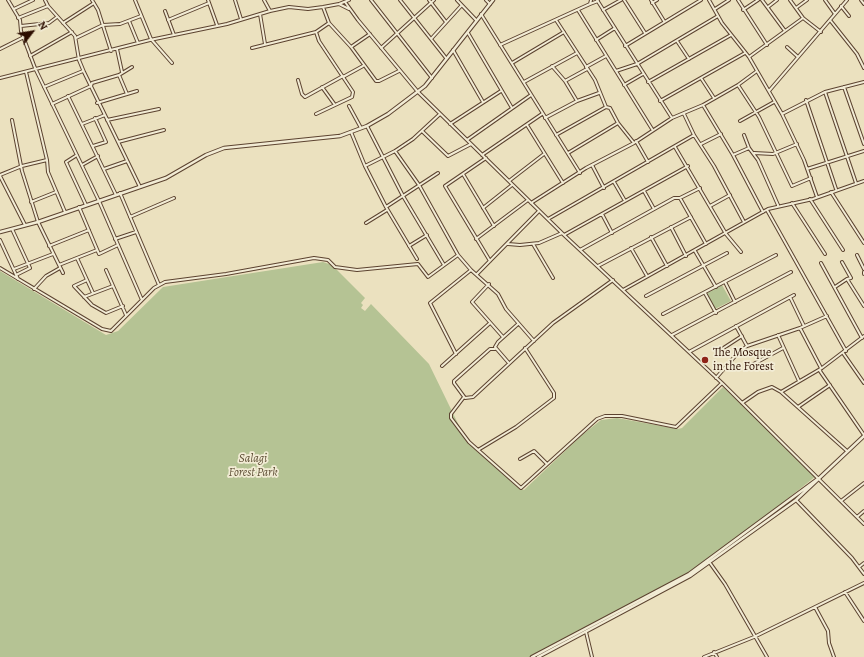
<!DOCTYPE html>
<html>
<head>
<meta charset="utf-8">
<style>
  body { margin:0 }
  #map { position:relative; width:864px; height:657px; overflow:hidden; background:#ebe1bf; font-family:Alegreya,serif }
  canvas { display:block }
  .north { position:absolute; left:12px; top:12px; width:40px; height:40px; -webkit-text-stroke:3px #f2ecd5; paint-order:stroke; rotate:59deg; font-size:11px; font-weight:700; line-height:16px; text-align:center; color:#2d0e00 }
  .north::after { content:''; display:block; margin:auto; width:14px; height:18px; background:#2d0e00; clip-path:polygon(50% 0,100% 100%,50% 72%,0 100%) }
</style>
</head>
<body>
<div id="map">
<canvas width="864" height="657"></canvas>
<div class="north">N</div>
</div>
<script>
const g = document.querySelector('canvas').getContext('2d');
g.lineJoin = 'round';
function paint(path, color) {
  g.fillStyle = color;
  g.fill(path, 'evenodd');
}
function toPath(rows) {
  const path = new Path2D();
  for (const r of rows) {
    path.moveTo(r[0], r[1]);
    for (let i = 2; i < r.length; i += 2) path.lineTo(r[i], r[i + 1]);
  }
  return path;
}
function strokePath(path, color, width, dash) {
  g.strokeStyle = color;
  g.lineWidth = width;
  g.lineCap = dash ? 'butt' : 'round';
  g.setLineDash(dash || []);
  g.stroke(path);
}
function drawText(font, color, halo, rows, align = 'center') {
  g.font = font + ' Alegreya,serif';
  g.lineWidth = 3.5;
  g.setLineDash([]);
  g.textBaseline = 'middle';
  g.strokeStyle = halo;
  g.fillStyle = color;
  for (const [text, x, y, turn = 0] of rows) {
    g.save();
    g.translate(x, y);
    g.rotate((+turn || 0) * Math.PI / 180);
    g.textAlign = isNaN(turn) ? turn : align;
    if (halo) g.strokeText(text, 0, 0);
    g.fillText(text, 0, 0);
    g.restore();
  }
}
const green = toPath([
  [323,262,332,265,365,298,361,303,363,305,361,308,365,311,371,304,429,364,466,440,521,489,524,490,582,435,601,420,617,418,678,429,682,428,723,387,816,476,756,524,685,576,582,633,533,657,0,657,0,271,106,335,118,331,163,287],
  [722,285,731,301,715,309,707,293]
]);
const minor = toPath([
  [8,0,20,20,21,31,35,68,99,201,142,300],
  [45,0,48,6,75,36,79,60,84,72,140,187],
  [92,0,98,10,111,51],
  [135,0,151,39,172,63],
  [208,0,217,25],
  [235,0,241,19],
  [264,0,270,11],
  [371,0,432,78],
  [400,0,446,58],
  [429,0,446,22],
  [457,0,476,20],
  [486,0,490,4],
  [597,0,672,118],
  [624,0,645,33],
  [651,0,664,21],
  [709,0,722,23,749,57,782,114,804,160,817,197],
  [738,0,767,45],
  [762,0,785,31],
  [790,0,803,18],
  [825,0,835,14],
  [861,0,864,4],
  [345,2,358,20,418,92,564,235,722,383,864,524],
  [652,3,657,0],
  [339,4,349,9],
  [590,4,598,1],
  [841,6,849,16],
  [323,7,329,23,351,47,376,81,379,81,399,71],
  [768,7,777,0],
  [796,8,807,0],
  [14,9,33,0],
  [715,9,729,0],
  [578,10,652,129],
  [603,10,621,0],
  [743,10,758,0],
  [165,11,174,35],
  [260,14,265,44],
  [481,14,580,173],
  [18,18,48,6],
  [168,20,209,3],
  [556,20,595,80,606,107,610,108,618,123,634,143],
  [830,20,857,54,864,68],
  [129,21,138,43],
  [63,23,94,3],
  [21,26,49,23,57,17],
  [468,33,512,108],
  [76,38,103,25,120,24,141,16],
  [431,39,461,6],
  [596,40,615,28],
  [677,41,689,59],
  [500,45,590,4,591,0],
  [625,46,701,0],
  [351,47,370,34],
  [787,47,798,57],
  [252,48,316,32,329,23],
  [381,48,434,0],
  [0,49,24,37],
  [117,49,122,72],
  [453,50,483,102],
  [30,56,72,32],
  [749,57,803,18,821,32],
  [512,63,564,32],
  [552,66,565,81,577,101],
  [586,67,606,56],
  [616,71,637,64,718,16],
  [26,72,47,160,48,172,65,212],
  [119,75,127,94],
  [343,77,363,66],
  [0,78,150,40,227,24,270,11,289,7,308,9,323,7,339,4,349,0],
  [701,78,714,98],
  [298,80,302,94,305,97,343,76],
  [565,81,587,69],
  [524,82,577,53],
  [648,82,731,35],
  [624,85,643,74],
  [738,85,759,117,792,186,811,178],
  [44,87,83,71],
  [322,87,335,105],
  [844,87,864,144],
  [769,91,847,0],
  [825,92,856,183],
  [68,96,116,195],
  [806,100,836,189],
  [660,101,745,53],
  [97,103,137,91],
  [52,104,91,86,92,83,119,75,132,67],
  [703,105,733,155,763,212],
  [349,106,361,128],
  [316,114,352,97,353,92,319,41,316,32],
  [782,114,825,92,864,82],
  [545,118,577,101,599,93],
  [12,120,22,171,38,222,63,273],
  [107,120,159,109],
  [740,121,774,102],
  [82,124,105,115],
  [450,124,501,91],
  [527,125,563,183],
  [367,126,403,196,444,265],
  [422,131,448,156,471,144],
  [351,132,365,166,386,207,417,259],
  [556,135,606,107],
  [694,135,714,166,744,222],
  [744,135,749,148,758,160,778,205],
  [467,140,531,95],
  [636,141,648,162],
  [118,142,164,130],
  [701,144,721,134],
  [93,146,106,142,95,118],
  [675,147,726,234,741,252],
  [395,151,419,185,458,255,471,270,498,294,506,309,534,341],
  [568,153,618,123],
  [754,153,773,154,797,144],
  [77,155,66,162,86,205],
  [482,155,542,114],
  [733,155,749,148],
  [486,158,445,186,490,261],
  [82,165,98,156],
  [592,165,604,188],
  [365,166,395,151,413,139,440,114],
  [104,169,127,161],
  [807,169,864,151],
  [463,174,494,226],
  [0,175,22,166,47,160],
  [0,176,25,225],
  [509,181,544,154],
  [614,182,625,201],
  [644,191,654,209],
  [831,192,864,243],
  [120,193,159,285],
  [680,198,706,244],
  [810,199,843,250],
  [31,202,56,192],
  [531,203,586,168,634,143,672,118,703,105,738,85,757,71],
  [792,203,825,254],
  [710,206,730,195],
  [79,207,99,254,118,245],
  [386,207,438,173],
  [483,208,512,185],
  [767,210,846,351],
  [602,214,612,233],
  [130,217,174,198],
  [548,219,694,135,684,114],
  [366,223,387,210],
  [671,227,686,256],
  [12,229,30,268,16,275],
  [564,235,688,166],
  [651,237,667,266],
  [115,239,136,232],
  [476,239,528,200],
  [0,240,18,279],
  [508,244,520,245,539,243,562,233],
  [533,244,553,278],
  [49,246,89,230],
  [409,246,427,235],
  [631,248,647,276],
  [580,250,674,198,680,198,700,188],
  [695,251,716,287],
  [857,255,864,269],
  [77,258,93,293],
  [842,262,851,278,847,279,864,306],
  [821,263,862,338],
  [59,265,97,250],
  [598,266,691,217],
  [0,268,102,329,111,331,154,288,165,282,226,274,314,258,328,260,335,267,357,270,418,264,428,277,458,255],
  [14,269,53,254],
  [106,270,126,315],
  [864,272,864,274],
  [477,274,539,211],
  [87,280,74,286,92,305,106,313,123,306],
  [725,282,735,302],
  [489,284,472,302,503,337],
  [835,287,847,279],
  [34,289,46,276,60,268],
  [623,290,768,209,813,199,864,181],
  [705,293,716,313],
  [646,296,727,253],
  [84,297,113,286],
  [790,297,804,326],
  [663,314,776,255],
  [736,326,747,346],
  [800,328,821,368,820,371,864,435],
  [672,335,791,272],
  [778,335,799,381],
  [495,349,490,349,454,381,454,383,465,398,473,397,553,323,613,280],
  [722,349,742,336],
  [689,352,794,295],
  [843,353,864,383],
  [456,354,430,303,471,270],
  [508,362,495,347,498,342,518,324],
  [442,366,490,323],
  [750,366,783,348],
  [716,378,737,354,747,346,800,328,827,316],
  [781,392,822,368,864,336],
  [464,397,451,414,451,418,469,442,521,488,597,419,605,416,622,416,676,427,722,383],
  [742,403,758,392,772,387,781,392,847,451],
  [798,407,830,385],
  [478,450,516,427,554,398,554,393,525,348],
  [520,459,534,451,547,464],
  [796,500,852,558,864,574],
  [841,501,864,483],
  [857,517,864,511],
  [710,563,725,584,767,657],
  [859,567,864,563],
  [845,592,864,621],
  [815,607,828,631,829,643,834,657],
  [586,632,592,657],
  [714,652,717,657],
  [704,657,754,637,864,583]
]);
const tertiary = toPath([
  [0,232,38,222,166,178,206,155,224,148,340,136,367,126,388,114,425,86,493,0],
  [532,657,689,574,819,478],
  [538,657,690,576,796,500,864,436]
]);
const markers = [
  [705,360,4,"#8f2418"]
];
const poiNames = [
  ["The Mosque",713,353],
  ["in the Forest",713,367]
];
const parkNames = [
  ["Salagi",253,459],
  ["Forest Park",253,473]
];
paint(green, '#b5c394');
strokePath(minor, '#5c4330', 4);
strokePath(tertiary, '#5c4330', 4.5);
strokePath(minor, '#f2ecd5', 2);
strokePath(tertiary, '#f2ecd5', 2.5);
for (const [x, y, r, color] of markers) {
  const dot = new Path2D();
  dot.arc(x, y, r, 0, 2 * Math.PI);
  g.fillStyle = color;
  g.fill(dot);
  strokePath(dot, '#f2ecd5', 1.5);
}
drawText('12px', '#2d0e00', '#f2ecd5', poiNames, 'left');
drawText('italic 12px', '#5d4d34', '#f2ecd5', parkNames);
</script>
</body>
</html>
